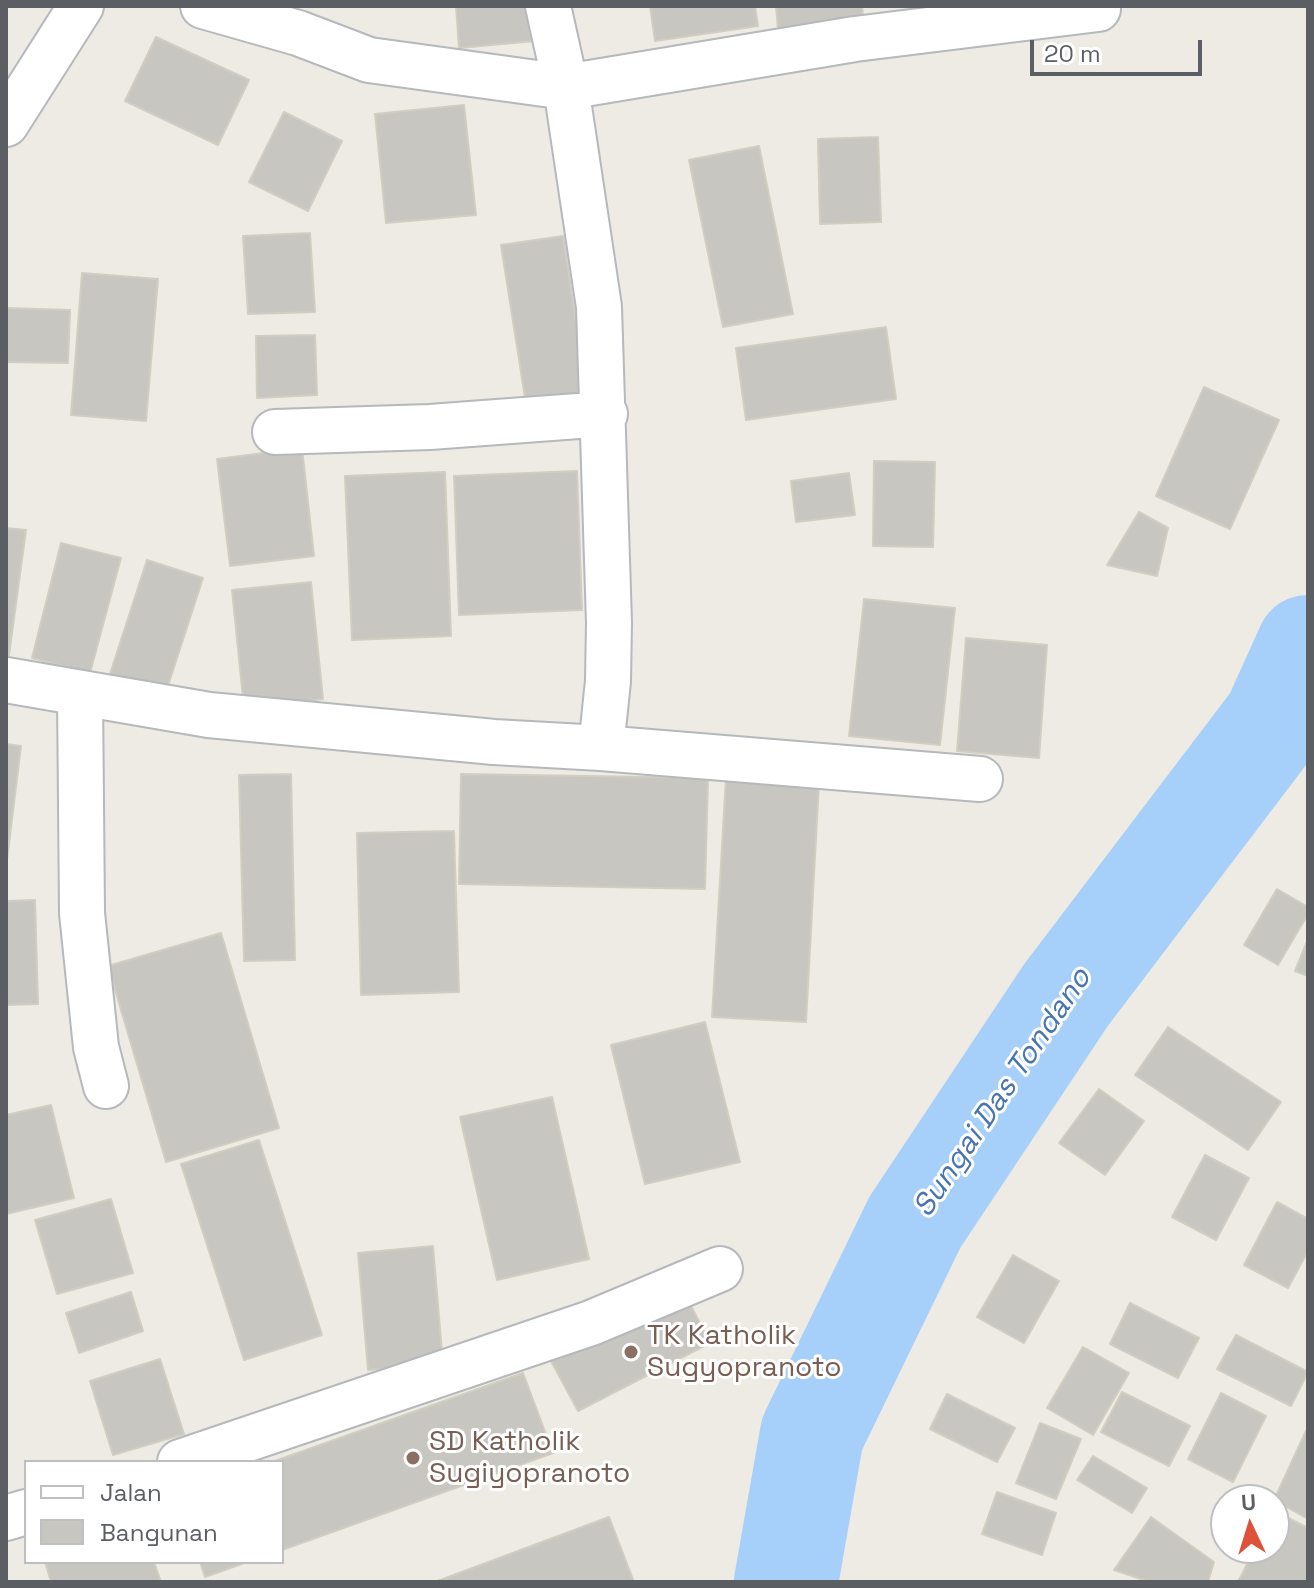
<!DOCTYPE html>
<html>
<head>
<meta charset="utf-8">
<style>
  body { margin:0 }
  #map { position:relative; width:1314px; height:1588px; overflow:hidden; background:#edebe3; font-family:"Space Grotesk",sans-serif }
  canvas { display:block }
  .frame { position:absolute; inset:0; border:8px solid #5b5e62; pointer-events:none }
  .legend { position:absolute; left:24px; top:1460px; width:260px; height:104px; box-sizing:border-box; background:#fff; border:2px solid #bdbfc0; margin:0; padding:10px 14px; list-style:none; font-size:24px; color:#5b5e62 }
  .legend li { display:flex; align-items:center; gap:16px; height:40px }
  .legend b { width:40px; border:2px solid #bdbfc0 }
  .north { position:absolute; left:1210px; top:1484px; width:80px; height:80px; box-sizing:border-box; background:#fff; border:2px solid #bdbfc0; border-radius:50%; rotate:356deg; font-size:22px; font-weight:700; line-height:32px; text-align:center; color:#5b5e62 }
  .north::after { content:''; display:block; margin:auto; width:28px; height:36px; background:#dd5238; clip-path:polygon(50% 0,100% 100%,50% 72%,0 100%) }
  .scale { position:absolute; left:1030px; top:40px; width:172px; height:36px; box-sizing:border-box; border:4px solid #5b5e62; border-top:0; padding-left:10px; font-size:24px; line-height:28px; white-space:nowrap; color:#5b5e62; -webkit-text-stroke:6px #fff; paint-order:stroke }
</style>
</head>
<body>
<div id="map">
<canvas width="1314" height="1588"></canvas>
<div class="frame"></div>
<ul class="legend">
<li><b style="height:10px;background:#fff"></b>Jalan</li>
<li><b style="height:22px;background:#c8c6c0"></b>Bangunan</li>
</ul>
<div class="north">U</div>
<div class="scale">20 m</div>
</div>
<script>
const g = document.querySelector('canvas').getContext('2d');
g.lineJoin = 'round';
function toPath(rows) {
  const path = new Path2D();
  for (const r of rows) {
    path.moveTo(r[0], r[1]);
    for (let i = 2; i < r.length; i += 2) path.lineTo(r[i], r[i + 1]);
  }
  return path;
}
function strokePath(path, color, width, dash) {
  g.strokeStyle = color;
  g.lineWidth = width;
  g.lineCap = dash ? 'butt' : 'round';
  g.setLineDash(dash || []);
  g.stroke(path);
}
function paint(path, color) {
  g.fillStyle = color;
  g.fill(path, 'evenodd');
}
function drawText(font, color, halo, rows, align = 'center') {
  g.font = font + ' "Space Grotesk",sans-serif';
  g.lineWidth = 6;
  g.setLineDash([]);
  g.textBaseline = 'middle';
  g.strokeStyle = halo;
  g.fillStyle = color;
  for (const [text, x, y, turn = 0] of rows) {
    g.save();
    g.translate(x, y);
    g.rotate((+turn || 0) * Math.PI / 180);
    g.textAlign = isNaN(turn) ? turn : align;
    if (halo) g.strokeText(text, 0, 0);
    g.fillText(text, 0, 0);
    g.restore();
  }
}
const river = toPath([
  [786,1582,812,1434,915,1222,1066,995,1275,720,1308,647]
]);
const building = toPath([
  [456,6,532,6,535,41,459,48,456,6],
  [650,6,755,6,758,26,655,41,650,6],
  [776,6,862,6,864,24,778,30,776,6],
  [156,37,249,80,218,145,125,101,156,37],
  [464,105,476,215,386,223,375,114,464,105],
  [284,112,342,141,308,211,249,182,284,112],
  [878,137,881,222,820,224,818,139,878,137],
  [759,146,793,314,723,327,689,160,759,146],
  [310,233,315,312,248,314,243,236,310,233],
  [563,236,587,395,526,404,501,245,563,236],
  [82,273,158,279,146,421,71,415,82,273],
  [6,308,70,310,68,363,6,362,6,308],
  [886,327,896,399,746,420,736,348,886,327],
  [315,335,317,395,257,398,256,336,315,335],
  [1204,387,1279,420,1230,529,1156,496,1204,387],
  [302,448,314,556,230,566,217,459,302,448],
  [874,461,935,462,933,547,873,546,874,461],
  [577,471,582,610,459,615,454,476,577,471],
  [445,472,451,636,352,640,345,476,445,472],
  [849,473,855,515,796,522,791,481,849,473],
  [1139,512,1168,528,1157,576,1107,565,1139,512],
  [6,528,26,530,9,655,6,655,6,528],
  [61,543,121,558,90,673,32,658,61,543],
  [147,560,203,578,166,692,110,674,147,560],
  [311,582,323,699,244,708,232,590,311,582],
  [864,599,955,608,940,745,849,736,864,599],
  [966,638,1047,645,1039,758,957,751,966,638],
  [6,744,21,746,6,868,6,744],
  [291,774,295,960,244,961,239,775,291,774],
  [461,774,708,778,705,889,459,884,461,774],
  [726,778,819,783,806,1022,712,1017,726,778],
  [454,831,459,992,361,995,357,833,454,831],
  [1277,889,1308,907,1308,914,1278,965,1244,945,1277,889],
  [35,900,38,1004,6,1005,6,901,35,900],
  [221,933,279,1128,166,1162,108,966,221,933],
  [1308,939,1308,976,1295,971,1308,939],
  [705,1022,740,1162,645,1184,611,1045,705,1022],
  [1168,1027,1281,1102,1248,1150,1135,1075,1168,1027],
  [1099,1089,1144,1121,1105,1175,1059,1143,1099,1089],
  [552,1097,589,1259,497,1280,460,1117,552,1097],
  [51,1105,74,1198,6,1214,6,1115,51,1105],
  [259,1140,322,1335,244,1360,181,1164,259,1140],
  [1205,1155,1249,1178,1216,1240,1172,1217,1205,1155],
  [111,1199,133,1273,57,1294,35,1220,111,1199],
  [1277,1202,1308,1219,1308,1251,1288,1288,1244,1265,1277,1202],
  [433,1246,443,1364,368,1370,358,1253,433,1246],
  [1013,1255,1059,1281,1024,1343,977,1317,1013,1255],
  [131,1292,143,1331,79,1353,66,1313,131,1292],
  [684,1292,710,1343,578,1411,551,1361,684,1292],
  [1130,1303,1199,1338,1178,1378,1110,1344,1130,1303],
  [1236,1335,1308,1372,1291,1406,1217,1369,1236,1335],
  [1083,1347,1129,1373,1093,1435,1047,1408,1083,1347],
  [160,1359,184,1434,113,1455,90,1381,160,1359],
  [523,1373,553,1453,282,1550,282,1462,272,1462,523,1373],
  [1122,1392,1190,1426,1169,1466,1101,1432,1122,1392],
  [1221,1393,1266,1416,1233,1482,1188,1459,1221,1393],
  [947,1394,1015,1428,997,1462,930,1429,947,1394],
  [1040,1423,1081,1439,1056,1499,1016,1483,1040,1423],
  [1306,1431,1308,1432,1308,1519,1274,1500,1306,1431],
  [1093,1456,1147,1488,1132,1513,1077,1480,1093,1456],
  [997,1492,1056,1513,1042,1555,982,1534,997,1492],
  [1274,1511,1308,1528,1308,1582,1238,1582,1255,1548,1274,1548,1274,1511],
  [609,1517,634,1582,435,1582,609,1517],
  [1151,1517,1214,1562,1208,1582,1150,1582,1114,1570,1151,1517],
  [45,1562,154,1562,161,1582,51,1582,45,1562],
  [200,1562,247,1562,205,1577,200,1562]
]);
const street = toPath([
  [548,6,566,87,855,39,1098,9],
  [6,124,81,6],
  [275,432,430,427,605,414],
  [6,680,209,715,494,742,601,748,608,681,609,623,599,307,566,87,369,60,298,33,203,6],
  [80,693,82,913,96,1047,106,1086],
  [601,748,980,779],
  [180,1462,591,1323,720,1269],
  [6,1518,26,1512]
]);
const markers = [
  [631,1352,8,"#8d6e63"],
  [413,1458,8,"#8d6e63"]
];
const educationNames = [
  ["TK Katholik",647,1336],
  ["Sugyopranoto",647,1368],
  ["SD Katholik",429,1442],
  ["Sugiyopranoto",429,1474]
];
const waterNames = [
  ["Sungai Das Tondano",1003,1093,-56]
];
strokePath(river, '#a6cff9', 104);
paint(building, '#c8c6c0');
strokePath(building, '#d1cdc1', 2);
strokePath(street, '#b5b8bc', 48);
strokePath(street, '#fff', 44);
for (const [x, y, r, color] of markers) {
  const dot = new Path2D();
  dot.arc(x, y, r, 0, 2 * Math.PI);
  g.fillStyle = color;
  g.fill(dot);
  strokePath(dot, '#fff', 3);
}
drawText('28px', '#785e54', '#fff', educationNames, 'left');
drawText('italic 30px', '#4874b2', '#fff', waterNames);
</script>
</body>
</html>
